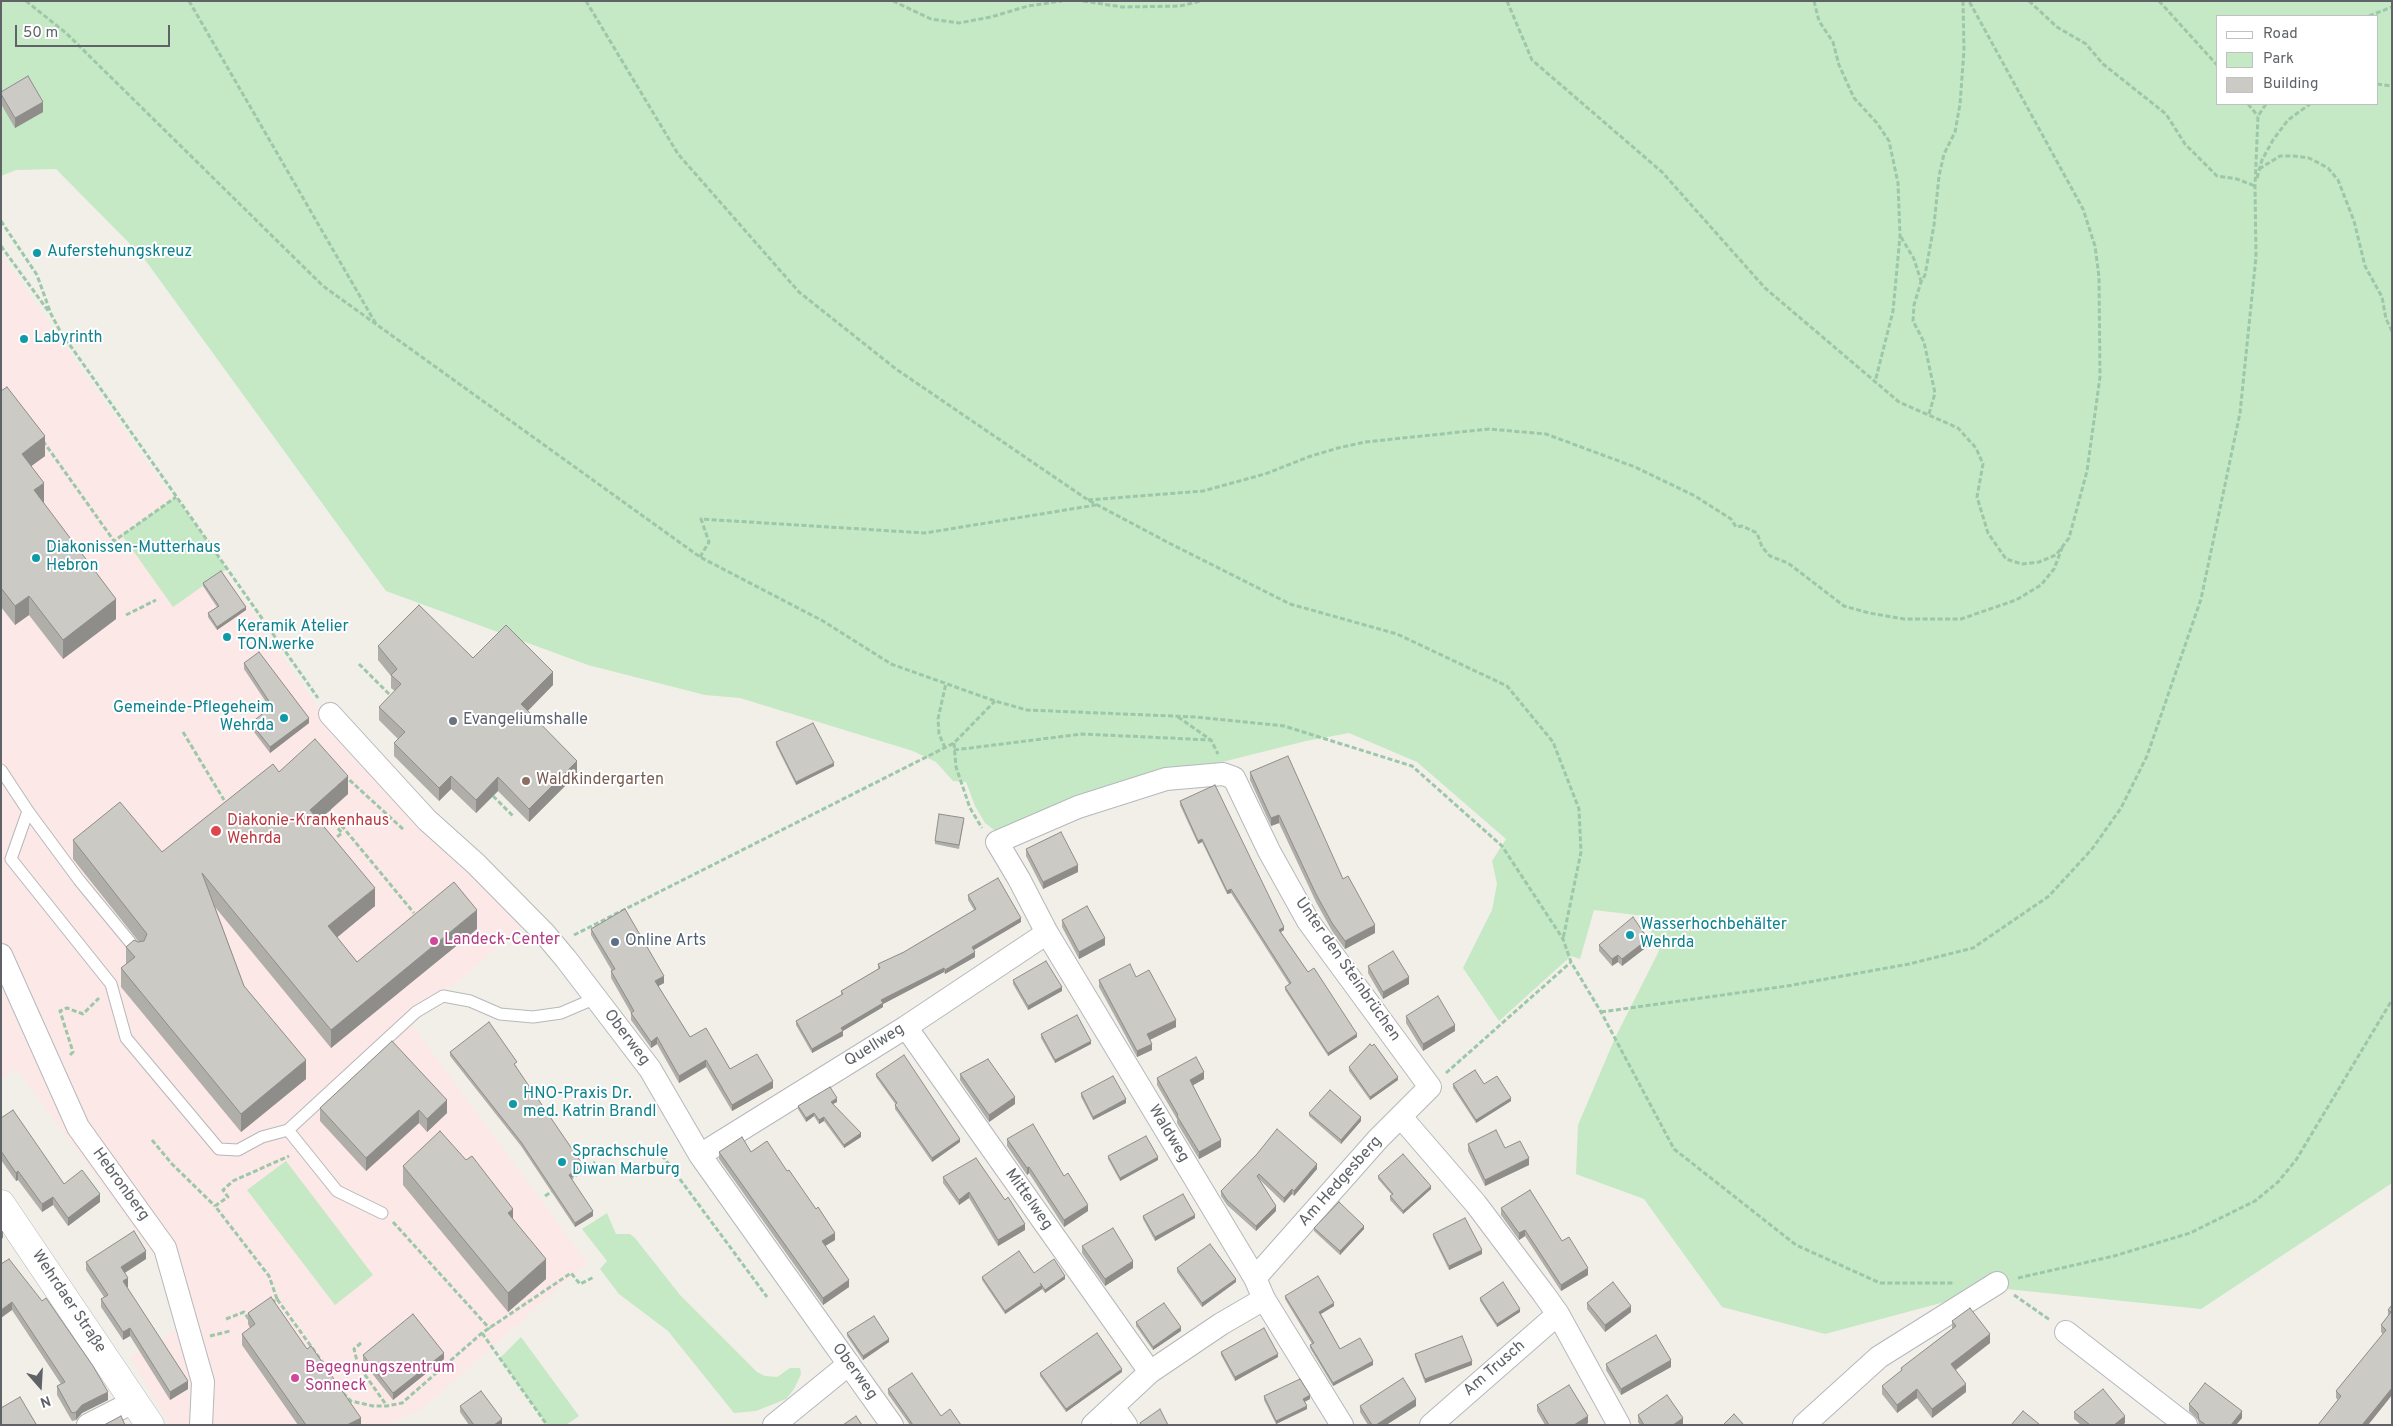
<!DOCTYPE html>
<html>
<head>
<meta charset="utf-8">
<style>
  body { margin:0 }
  #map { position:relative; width:2393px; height:1426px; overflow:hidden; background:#f1efe8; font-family:Overpass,sans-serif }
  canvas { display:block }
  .frame { position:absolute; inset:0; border:2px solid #5f6368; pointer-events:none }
  .legend { position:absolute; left:2216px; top:15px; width:162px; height:90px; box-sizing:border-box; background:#fff; border:1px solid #bfc1c3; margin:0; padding:6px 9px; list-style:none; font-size:15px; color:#5f6368 }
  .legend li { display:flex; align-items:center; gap:10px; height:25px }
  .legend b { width:25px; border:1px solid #bfc1c3 }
  .north { position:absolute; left:15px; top:1361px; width:50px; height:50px; -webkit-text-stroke:4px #fff; paint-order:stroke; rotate:161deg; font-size:14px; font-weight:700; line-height:20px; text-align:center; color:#5f6368 }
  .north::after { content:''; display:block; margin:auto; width:18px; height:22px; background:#5f6368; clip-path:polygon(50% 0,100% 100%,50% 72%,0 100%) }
  .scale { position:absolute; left:15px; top:25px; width:155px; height:22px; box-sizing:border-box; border:2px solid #5f6368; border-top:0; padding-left:6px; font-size:15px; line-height:18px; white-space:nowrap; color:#5f6368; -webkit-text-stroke:4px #fff; paint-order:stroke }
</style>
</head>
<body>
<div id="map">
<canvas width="2393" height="1426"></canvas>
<div class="frame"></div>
<ul class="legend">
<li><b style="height:6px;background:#fff"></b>Road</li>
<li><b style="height:14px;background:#c5e8c5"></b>Park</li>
<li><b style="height:14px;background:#cccac5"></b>Building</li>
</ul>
<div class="north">N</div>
<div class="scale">50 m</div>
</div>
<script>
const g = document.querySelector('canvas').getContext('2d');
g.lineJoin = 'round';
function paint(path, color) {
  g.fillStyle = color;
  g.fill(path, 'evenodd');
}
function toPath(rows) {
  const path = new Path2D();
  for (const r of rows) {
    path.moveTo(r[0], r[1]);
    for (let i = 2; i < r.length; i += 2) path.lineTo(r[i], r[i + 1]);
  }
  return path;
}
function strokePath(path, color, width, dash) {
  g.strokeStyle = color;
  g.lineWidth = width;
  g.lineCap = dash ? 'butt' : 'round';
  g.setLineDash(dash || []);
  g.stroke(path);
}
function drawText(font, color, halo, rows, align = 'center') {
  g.font = font + ' Overpass,sans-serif';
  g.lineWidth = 4;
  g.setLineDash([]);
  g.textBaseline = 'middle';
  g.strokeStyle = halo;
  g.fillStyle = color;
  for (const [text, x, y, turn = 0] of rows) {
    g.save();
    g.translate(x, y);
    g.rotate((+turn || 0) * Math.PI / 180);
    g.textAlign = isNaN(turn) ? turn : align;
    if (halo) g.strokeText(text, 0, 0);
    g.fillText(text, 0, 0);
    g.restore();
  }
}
const medical = toPath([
  [1,254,348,750,526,923,410,1022,587,1263,423,1408,387,1425,170,1425,130,1357,180,1327,163,1268,16,1068,1,1080]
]);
const green = toPath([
  [1,1,2392,1,2392,1183,2201,1309,1997,1288,1825,1334,1722,1307,1644,1199,1576,1174,1578,1125,1615,1038,1659,951,1645,916,1594,910,1580,959,1571,956,1499,1021,1463,968,1492,910,1497,884,1492,861,1506,839,1417,762,1349,733,1306,741,1222,762,1221,770,997,832,985,823,975,806,966,782,953,781,936,762,913,751,740,698,705,695,588,665,386,591,143,257,56,169,16,170,1,176],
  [2217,16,2377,16,2377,104,2217,104],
  [176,497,227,569,173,607,122,535],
  [286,1161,373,1275,335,1305,247,1190],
  [607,1213,616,1234,630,1234,635,1238,680,1295,757,1372,765,1376,777,1377,790,1368,800,1368,801,1374,794,1389,786,1399,756,1411,734,1413,668,1331,619,1294,600,1269,607,1261,582,1229],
  [521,1337,579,1416,566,1425,547,1425,500,1358]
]);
const path = toPath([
  [26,1,66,33,323,286,700,557,823,621,891,664,995,701,1027,710,1196,717,1284,726,1412,766,1502,846,1563,939,1571,962,1601,1012,1674,1149,1796,1245,1880,1283,1955,1283],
  [189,1,376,324],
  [586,1,678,154,799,292,896,369,1088,500,1169,543,1290,604,1397,634,1507,686,1553,742,1579,809,1581,852,1563,939],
  [893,1,931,19,959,23,991,17,1028,6,1062,1],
  [1083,1,1122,7,1180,6,1201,1],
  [1507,1,1532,60,1662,172,1765,288,1899,402,1958,428,1976,448,1983,464,1977,497,1988,533,2006,559,2022,564,2039,562,2056,555,2069,538,2087,471,2100,377,2099,277,2095,246,2083,209,1969,1],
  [1814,1,1819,21,1833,42,1839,65,1854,98,1877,123,1889,141,1898,183,1900,236,1893,311,1875,382],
  [2029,1,2057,27,2086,44,2103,64,2166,114,2185,144,2217,176,2237,179,2255,186],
  [2159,1,2217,65],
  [2369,16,2392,7],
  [2377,84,2392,86],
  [2248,104,2258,116],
  [2259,169,2280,156,2294,156,2309,158,2328,168,2338,180,2354,221,2365,266,2382,297,2386,319,2392,331],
  [2257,178,2262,160,2273,140,2288,120,2310,104],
  [1,221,37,275,51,314,60,331,318,698],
  [1901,237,1914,259,1921,281],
  [1,246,49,312],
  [1929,414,1935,393,1924,342,1913,321,1914,305,1921,282,1925,275,1934,225,1939,176,1944,154,1955,132,1960,104,1964,50,1963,1],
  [43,441,114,541,176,497],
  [1088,500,1203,491,1265,474,1311,456,1338,448,1365,442,1489,429,1546,434,1635,467,1695,496,1731,519,1736,527,1742,526,1757,533,1762,547,1770,556,1788,563,1844,606,1869,613,1904,619,1961,619,2016,600,2041,585,2054,569,2062,548],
  [700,557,709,542,701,519,925,533,1096,505],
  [126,615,156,600],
  [359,664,392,697],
  [1178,717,1211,740,1218,754],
  [183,732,224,800],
  [954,743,956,767,970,808,982,828],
  [945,748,939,734,938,719,946,683],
  [954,750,1082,734,1211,740],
  [344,775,404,830],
  [493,796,514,817],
  [327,808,414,913],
  [336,817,332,821,342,833,337,837],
  [574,935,954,743,995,701],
  [1601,1012,1787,986,1909,964,1973,948,2049,896,2092,849,2121,808,2147,756,2201,599,2240,413,2256,257,2255,186,2258,116,2266,104],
  [70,1055,73,1052,60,1011,67,1008,83,1014,99,998],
  [1446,1073,1571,962],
  [152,1140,172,1164,215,1206],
  [662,1155,767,1297],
  [569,1180,595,1162],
  [545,1196,553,1191],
  [393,1222,490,1329],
  [2018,1278,2114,1256,2190,1233,2255,1201,2278,1182,2296,1160,2392,1000],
  [2014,1295,2050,1320],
  [277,1299,269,1276,215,1206,228,1197,223,1190,233,1181,289,1156],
  [271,1303,277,1299,323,1363],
  [226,1319,244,1312,250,1321],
  [482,1333,547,1425],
  [210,1336,230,1331],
  [361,1343,354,1349,358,1365,387,1406],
  [343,1393,351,1401,373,1406,387,1406,402,1403,482,1333,571,1273,580,1284,594,1277]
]);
const lane = toPath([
  [1,770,28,811,11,859,111,984,126,1038,219,1149,238,1150,262,1137,288,1130,416,1012,443,996,470,1001,500,1014,533,1017,561,1013,596,998],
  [28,811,79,880,139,953],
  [288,1130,337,1191,382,1213]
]);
const street = toPath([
  [330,714,427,820,476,864,545,934,566,959,650,1069,700,1155,892,1425],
  [1,955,78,1127,165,1248,203,1382,201,1425],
  [906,1027,1150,1372],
  [1401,1117,1476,1204,1543,1293,1558,1314,1619,1425],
  [700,1155,906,1027,1047,933],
  [1255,1278,1378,1139,1430,1087,1308,921,1269,851,1234,778,1223,774,1166,779,1078,807,997,842,1019,879,1047,933,1255,1278,1264,1299,1342,1425],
  [2066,1332,2186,1425],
  [1113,1407,1126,1425],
  [88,1425,135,1401],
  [774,1425,849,1364],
  [1093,1425,1150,1372,1221,1324,1264,1299],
  [1431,1425,1558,1314],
  [1804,1425,1879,1357,1997,1283]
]);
const secondary = toPath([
  [1,1204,150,1425]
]);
const wall = toPath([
  [1,92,43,112,15,128,1,104],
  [1,391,45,456,31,466,44,502,43,503,116,619,63,659,29,615,15,625,1,607],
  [203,583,246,610,217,630,208,617,208,613,217,607,203,586],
  [378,646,473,658,553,685,527,711,577,774,529,822,498,791,476,813,451,789,439,801,394,756,394,743,398,739,379,720,379,707,395,691,391,688,391,676,378,660],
  [244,663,309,723,270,753,251,728,251,723,270,708,244,669],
  [776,742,834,766,796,785,776,745],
  [279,772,348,794,319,820,375,906,337,937,357,962,477,929,331,1048,215,907,244,986,306,1079,241,1132,121,987,121,968,126,964,126,947,139,942,73,859,73,840,162,852],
  [1250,772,1343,879,1375,933,1345,949,1332,931,1316,902,1279,823,1271,826,1250,780],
  [1180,801,1284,930,1281,932,1308,972,1357,1037,1328,1056,1285,990,1285,987,1289,984,1231,893,1227,894,1202,842,1198,844,1180,805],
  [964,821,959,849,935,844,935,841],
  [1026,849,1078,872,1043,889,1026,856],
  [968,895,1021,922,974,950,975,957,945,974,944,972,883,1004,883,1007,843,1031,843,1036,812,1053,796,1025,796,1021,841,995,841,991,878,969,878,964,904,952,974,910,968,900],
  [1062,920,1105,945,1079,959,1062,927],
  [591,929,664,983,658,986,690,1037,730,1069,773,1088,732,1111,706,1067,679,1083,657,1044,651,1048,631,1020,631,1013,611,978,611,971,612,971,591,935],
  [1599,945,1648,946,1622,966,1618,962,1612,966,1599,951],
  [1368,966,1409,984,1383,999,1368,973],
  [1136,977,1176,1027,1150,1040,1152,1050,1137,1057,1099,987,1099,980],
  [1013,980,1062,991,1028,1010,1013,984],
  [1406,1016,1455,1031,1423,1051,1406,1023],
  [1041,1034,1091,1044,1055,1063,1041,1038],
  [392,1041,447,1113,427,1132,419,1123,366,1171,320,1121,320,1108],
  [450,1052,517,1066,516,1067,583,1169,571,1178,593,1216,575,1227,521,1146,450,1056],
  [1349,1067,1398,1080,1370,1100,1349,1071],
  [876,1074,960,1142,932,1162,895,1109,895,1105,896,1105,876,1077],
  [960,1074,1015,1104,989,1122,960,1080],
  [1157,1078,1204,1079,1193,1085,1221,1147,1199,1159,1177,1123,1177,1119,1157,1085],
  [1453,1084,1484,1084,1511,1101,1476,1123,1453,1088],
  [1081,1093,1126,1103,1093,1120,1081,1097],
  [837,1102,833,1104,861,1137,844,1148,824,1121,819,1124,814,1116,806,1122,798,1109,798,1106],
  [1309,1113,1361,1121,1341,1144,1309,1116],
  [1,1118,64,1184,100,1202,68,1226,53,1205,42,1212,18,1180,16,1181,1,1160],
  [1007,1139,1088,1211,1064,1227,1029,1173,1027,1175,1007,1146],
  [1468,1144,1505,1148,1529,1165,1485,1186,1468,1151],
  [719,1152,751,1152,787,1171,835,1240,825,1246,849,1287,823,1305,719,1159],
  [1257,1154,1317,1169,1294,1196,1292,1194,1284,1203,1259,1179,1276,1211,1256,1231,1227,1205,1221,1196,1221,1191],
  [1108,1156,1158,1160,1120,1181,1108,1159],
  [403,1166,513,1219,546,1279,508,1312,403,1185],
  [1378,1176,1431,1189,1403,1214,1390,1200,1390,1196,1392,1195,1378,1179],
  [943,1177,1005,1200,1025,1230,998,1246,969,1198,959,1205,943,1183],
  [1501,1208,1588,1275,1561,1291,1525,1236,1519,1240,1501,1215],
  [1143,1216,1195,1218,1155,1241,1143,1219],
  [1314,1228,1364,1229,1340,1255,1314,1231],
  [1433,1234,1482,1254,1449,1270,1433,1237],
  [1082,1246,1133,1268,1105,1286,1082,1253],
  [146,1259,125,1273,128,1287,127,1287,188,1389,170,1400,130,1336,123,1340,101,1307,101,1299,104,1297,86,1270,86,1262],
  [1,1264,108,1400,82,1413,76,1420,72,1421,57,1395,57,1386,61,1384,12,1310],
  [1177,1268,1236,1282,1202,1307,1177,1272],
  [1034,1273,1065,1279,1045,1293,1042,1289,1005,1314,982,1280,982,1277],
  [1285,1296,1334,1306,1321,1314,1340,1349,1373,1365,1333,1386,1310,1348,1310,1345,1312,1344,1285,1299],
  [1480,1298,1520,1312,1497,1327,1480,1301],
  [1587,1303,1631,1312,1605,1332,1587,1309],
  [2392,1305,2392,1395,2368,1425,2318,1425,2338,1400,2336,1398,2336,1391,2383,1334,2381,1332,2381,1325,2388,1316,2388,1310],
  [248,1313,307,1349,361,1425,298,1425,242,1345,242,1334,250,1328,248,1324],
  [1952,1321,1990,1343,1956,1370,1966,1392,1932,1418,1917,1398,1897,1413,1882,1394,1882,1386,1901,1371,1901,1368,1952,1329],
  [1136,1322,1181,1331,1153,1350,1136,1326],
  [847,1333,889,1342,863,1360,847,1336],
  [1221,1352,1278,1357,1235,1381,1221,1355],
  [1415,1354,1472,1365,1425,1383,1415,1357],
  [363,1355,444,1359,393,1400,363,1362],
  [1606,1364,1671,1367,1621,1395,1606,1370],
  [1122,1372,1066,1412,1040,1376,1040,1373],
  [888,1389,941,1416,961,1425,910,1425,888,1394],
  [1264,1396,1310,1399,1305,1402,1307,1409,1276,1424,1264,1400],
  [2189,1404,2242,1418,2236,1425,2199,1425,2198,1420,2189,1411],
  [1537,1405,1588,1423,1585,1425,1545,1425,1537,1411],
  [460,1406,502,1425,469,1425,460,1412],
  [1360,1406,1416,1406,1386,1425,1368,1425,1360,1412],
  [2074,1412,2125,1423,2122,1425,2081,1425,2074,1419],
  [1638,1415,1683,1425,1640,1425,1638,1422]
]);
const shadedWall = toPath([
  [43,102,43,112,15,128,15,118],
  [45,436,45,456,22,473,22,454],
  [44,483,44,502,34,510,34,490],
  [29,596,29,615,15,625,15,606],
  [116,599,116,619,63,659,63,640],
  [246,607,246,610,217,630,217,627],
  [553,672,553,685,521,718,521,704],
  [309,718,309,723,270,753,270,747],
  [577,761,577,774,529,822,529,809],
  [834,763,834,766,796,785,796,782],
  [348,776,348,794,310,828,310,810],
  [451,776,451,789,439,801,439,788],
  [498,777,498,791,476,813,476,800],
  [1279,815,1279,823,1271,826,1271,818],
  [1202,839,1202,842,1198,844,1198,841],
  [1078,865,1078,872,1043,889,1043,882],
  [375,888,375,906,328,945,328,926],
  [1231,889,1231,893,1227,894,1227,891],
  [477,910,477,929,331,1048,331,1030],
  [1021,918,1021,922,972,951,972,947],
  [1375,925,1375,933,1345,949,1345,941],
  [1284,927,1284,930,1279,933,1279,930],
  [1105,938,1105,945,1079,959,1079,952],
  [1648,939,1648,946,1622,966,1622,959],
  [975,952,975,957,945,974,945,970],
  [1618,955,1618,962,1612,966,1612,959],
  [944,968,944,972,883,1004,883,1007,841,1032,841,1028,881,1000],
  [664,976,664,983,655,988,655,981],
  [1409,977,1409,984,1383,999,1383,992],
  [1062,987,1062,991,1028,1010,1028,1006],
  [1176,1020,1176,1027,1147,1041,1147,1034],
  [1455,1025,1455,1031,1423,1051,1423,1044],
  [843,1031,843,1036,812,1053,812,1049],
  [1357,1034,1357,1037,1328,1056,1328,1053],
  [657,1037,657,1044,651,1048,651,1042],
  [1091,1041,1091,1044,1055,1063,1055,1060],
  [1152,1044,1152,1050,1137,1057,1137,1051],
  [306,1060,306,1079,241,1132,241,1114],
  [706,1060,706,1067,679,1083,679,1076],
  [1204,1072,1204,1079,1190,1087,1190,1080],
  [1398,1077,1398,1080,1370,1100,1370,1097],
  [773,1081,773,1088,732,1111,732,1105],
  [1015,1097,1015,1104,989,1122,989,1115],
  [837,1098,837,1102,831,1105,831,1102],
  [1511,1098,1511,1101,1476,1123,1476,1120],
  [1126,1099,1126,1103,1093,1120,1093,1117],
  [447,1100,447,1113,427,1132,427,1119],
  [419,1110,419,1123,366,1171,366,1158],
  [814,1113,814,1116,806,1122,806,1118],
  [824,1117,824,1121,819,1124,819,1120],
  [1361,1117,1361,1121,1341,1144,1341,1140],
  [861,1133,861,1137,844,1148,844,1145],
  [960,1139,960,1142,932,1162,932,1158],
  [1221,1140,1221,1147,1199,1159,1199,1152],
  [1158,1157,1158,1160,1120,1181,1120,1178],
  [1529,1158,1529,1165,1485,1186,1485,1180],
  [1317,1164,1317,1169,1294,1196,1294,1191],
  [583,1165,583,1169,569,1180,569,1175],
  [1029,1167,1029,1173,1027,1175,1027,1168],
  [18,1171,18,1180,16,1181,16,1173],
  [1431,1186,1431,1189,1403,1214,1403,1211],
  [1292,1189,1292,1194,1284,1203,1284,1198],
  [969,1192,969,1198,959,1205,959,1200],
  [100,1194,100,1202,68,1226,68,1218],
  [53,1197,53,1205,42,1212,42,1204],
  [1088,1205,1088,1211,1064,1227,1064,1220],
  [1276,1206,1276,1211,1256,1231,1256,1226],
  [513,1209,513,1228,508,1213],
  [593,1211,593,1216,575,1227,575,1223],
  [1195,1215,1195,1218,1155,1241,1155,1237],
  [1025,1224,1025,1230,998,1246,998,1240],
  [1364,1226,1364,1229,1340,1255,1340,1251],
  [1525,1230,1525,1236,1519,1240,1519,1233],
  [3,1231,3,1238,1,1239,1,1232],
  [835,1233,835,1240,822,1248,822,1241],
  [1482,1250,1482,1254,1449,1270,1449,1266],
  [146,1251,146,1259,121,1275,121,1267],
  [546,1259,546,1279,508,1312,508,1293],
  [1133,1261,1133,1268,1105,1286,1105,1279],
  [1588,1268,1588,1275,1561,1291,1561,1285],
  [1065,1276,1065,1279,1045,1293,1045,1290],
  [128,1278,128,1287,123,1290,123,1281],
  [1236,1279,1236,1282,1202,1307,1202,1303],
  [849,1280,849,1287,823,1305,823,1298],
  [1042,1285,1042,1289,1005,1314,1005,1311],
  [12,1302,12,1310,1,1318,1,1310],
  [1334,1303,1334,1306,1319,1315,1319,1312],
  [1631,1306,1631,1312,1605,1332,1605,1325],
  [1520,1309,1520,1312,1497,1327,1497,1324],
  [1181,1327,1181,1331,1153,1350,1153,1347],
  [130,1328,130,1336,123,1340,123,1332],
  [1990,1334,1990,1343,1951,1373,1951,1364],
  [889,1339,889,1342,863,1360,863,1356],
  [444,1353,444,1359,393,1400,393,1393],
  [1278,1354,1278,1357,1235,1381,1235,1377],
  [1671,1360,1671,1367,1621,1395,1621,1389],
  [1373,1361,1373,1365,1333,1386,1333,1383],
  [1472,1361,1472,1365,1425,1383,1425,1379],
  [1122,1369,1122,1372,1066,1412,1066,1409],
  [188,1381,188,1389,170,1400,170,1392],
  [1966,1384,1966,1392,1932,1418,1932,1409],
  [2392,1388,2392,1395,2368,1425,2362,1425],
  [1917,1389,1917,1398,1897,1413,1897,1405],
  [108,1392,108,1400,82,1413,76,1420,76,1412,82,1405],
  [1310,1395,1310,1399,1303,1402,1303,1399],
  [1416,1399,1416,1406,1386,1425,1376,1425],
  [1307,1406,1307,1409,1276,1424,1276,1421],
  [2242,1411,2242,1418,2236,1425,2231,1425],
  [1588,1416,1588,1423,1585,1425,1574,1425],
  [2125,1416,2125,1423,2122,1425,2114,1425],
  [361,1418,361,1425,347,1425],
  [1683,1418,1683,1425,1673,1425],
  [502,1419,502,1425,494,1425]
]);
const building = toPath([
  [28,76,43,102,15,118,1,94,1,92,28,76],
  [7,387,45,436,22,454,44,483,34,490,116,599,63,640,29,596,15,606,1,588,1,391,7,387],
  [221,571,246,607,217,627,208,613,219,606,203,583,221,571],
  [419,605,473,658,506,625,553,672,521,704,577,761,529,809,498,777,476,800,451,776,439,788,394,743,405,732,379,707,401,684,391,675,397,669,378,646,419,605],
  [259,652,309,718,270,747,251,723,272,706,244,663,259,652],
  [813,723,834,763,796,782,776,742,813,723],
  [315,739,348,776,310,810,375,888,328,926,357,962,454,882,477,910,331,1030,202,873,244,986,306,1060,241,1114,121,968,135,957,126,947,134,940,138,942,144,941,147,934,73,840,120,802,162,852,273,764,279,772,315,739],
  [1288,756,1343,879,1348,876,1375,925,1345,941,1332,923,1316,894,1279,815,1271,818,1250,772,1288,756],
  [1215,785,1284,927,1279,930,1308,972,1314,968,1357,1034,1328,1053,1285,987,1291,983,1231,889,1227,891,1202,839,1198,841,1180,801,1215,785],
  [939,814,964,818,959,845,935,841,939,814],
  [1061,832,1078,865,1043,882,1026,849,1061,832],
  [998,878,1021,918,972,947,975,952,945,970,944,968,881,1000,883,1003,841,1028,843,1031,812,1049,796,1021,843,994,841,991,880,968,878,964,904,952,976,909,968,895,998,878],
  [1087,906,1105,938,1079,952,1062,920,1087,906],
  [625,909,664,976,655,981,690,1037,706,1028,730,1069,757,1054,773,1081,732,1105,706,1060,679,1076,657,1037,651,1042,631,1013,634,1011,611,971,615,969,591,929,625,909],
  [1633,917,1648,939,1622,959,1618,955,1612,959,1599,945,1633,917],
  [1393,951,1409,977,1383,992,1368,966,1393,951],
  [1046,961,1062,987,1028,1006,1013,980,1046,961],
  [1130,964,1136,977,1149,970,1176,1020,1147,1034,1152,1044,1137,1051,1099,980,1130,964],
  [1438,996,1455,1025,1423,1044,1406,1016,1438,996],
  [1077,1015,1091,1041,1055,1060,1041,1034,1077,1015],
  [489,1022,517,1062,514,1064,583,1165,569,1175,593,1211,575,1223,521,1142,450,1052,489,1022],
  [392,1041,447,1100,427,1119,419,1110,366,1158,320,1108,392,1041],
  [1370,1044,1372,1046,1374,1044,1398,1077,1370,1097,1349,1067,1370,1044],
  [904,1055,960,1139,932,1158,895,1105,897,1103,876,1074,904,1055],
  [1196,1057,1204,1072,1190,1080,1221,1140,1199,1152,1177,1116,1178,1115,1157,1078,1196,1057],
  [988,1059,1015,1097,989,1115,960,1074,988,1059],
  [1475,1070,1484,1084,1497,1076,1511,1098,1476,1120,1453,1084,1475,1070],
  [1113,1076,1126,1099,1093,1117,1081,1093,1113,1076],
  [830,1087,837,1098,831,1102,861,1133,844,1145,824,1117,819,1120,814,1113,806,1118,798,1106,830,1087],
  [1330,1090,1361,1117,1341,1140,1309,1113,1330,1090],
  [13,1110,64,1184,82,1170,100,1194,68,1218,53,1197,42,1204,18,1171,16,1173,1,1151,1,1118,13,1110],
  [1033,1124,1064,1176,1068,1173,1088,1205,1064,1220,1029,1167,1027,1168,1007,1139,1033,1124],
  [1277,1129,1317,1164,1294,1191,1292,1189,1284,1198,1259,1174,1257,1176,1276,1206,1256,1226,1227,1200,1221,1191,1257,1154,1277,1129],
  [1496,1130,1505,1148,1520,1141,1529,1158,1485,1180,1468,1144,1496,1130],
  [440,1131,466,1160,472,1156,513,1209,508,1213,546,1259,508,1293,403,1166,440,1131],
  [1146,1136,1158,1157,1120,1178,1108,1156,1146,1136],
  [742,1137,751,1152,767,1141,787,1171,789,1170,816,1209,818,1207,835,1233,822,1241,849,1280,823,1298,719,1152,742,1137],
  [1403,1154,1431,1186,1403,1211,1390,1196,1393,1194,1378,1176,1403,1154],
  [976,1158,1005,1200,1008,1197,1025,1224,998,1240,969,1192,959,1200,943,1177,976,1158],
  [1530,1190,1562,1241,1569,1237,1588,1268,1561,1285,1525,1230,1519,1233,1501,1208,1530,1190],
  [1183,1194,1195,1215,1155,1237,1143,1216,1183,1194],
  [1339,1202,1364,1226,1340,1251,1314,1228,1339,1202],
  [1465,1218,1482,1250,1449,1266,1433,1234,1465,1218],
  [1113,1228,1133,1261,1105,1279,1082,1246,1113,1228],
  [134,1231,146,1251,121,1267,128,1278,123,1281,188,1381,170,1392,130,1328,123,1332,101,1299,108,1295,86,1262,134,1231],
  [1210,1244,1236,1279,1202,1303,1177,1268,1210,1244],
  [1019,1251,1034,1273,1054,1259,1065,1276,1045,1290,1040,1283,1042,1285,1005,1311,982,1277,1019,1251],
  [9,1259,42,1301,46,1298,93,1366,108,1392,82,1405,76,1412,72,1413,57,1386,65,1382,12,1302,1,1310,1,1264,9,1259],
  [1318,1276,1334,1303,1319,1312,1340,1349,1360,1338,1373,1361,1333,1383,1310,1345,1314,1343,1285,1296,1318,1276],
  [1503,1282,1520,1309,1497,1324,1480,1298,1503,1282],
  [1613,1282,1631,1306,1605,1325,1587,1303,1613,1282],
  [271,1297,307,1349,311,1346,361,1418,347,1425,306,1425,242,1334,255,1324,248,1313,271,1297],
  [1164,1303,1181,1327,1153,1347,1136,1322,1164,1303],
  [2392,1305,2392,1388,2362,1425,2318,1425,2341,1396,2336,1391,2386,1330,2381,1325,2391,1312,2388,1310,2392,1305],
  [1970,1308,1990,1334,1951,1364,1966,1384,1932,1409,1917,1389,1897,1405,1882,1386,1902,1370,1901,1368,1956,1326,1952,1321,1970,1308],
  [413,1314,444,1353,393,1393,363,1355,413,1314],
  [874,1316,889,1339,863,1356,847,1333,874,1316],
  [1264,1328,1278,1354,1235,1377,1221,1352,1264,1328],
  [1097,1333,1122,1369,1066,1409,1040,1373,1097,1333],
  [1656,1335,1671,1360,1621,1389,1606,1364,1656,1335],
  [1462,1336,1472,1361,1425,1379,1415,1354,1462,1336],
  [912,1373,941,1416,950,1409,961,1425,913,1425,888,1389,912,1373],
  [1403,1378,1416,1399,1376,1425,1372,1425,1360,1406,1403,1378],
  [1300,1379,1310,1395,1303,1399,1307,1406,1276,1421,1264,1396,1300,1379],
  [2205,1383,2242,1411,2231,1425,2206,1425,2199,1420,2198,1413,2189,1404,2205,1383],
  [1569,1385,1588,1416,1574,1425,1549,1425,1537,1405,1569,1385],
  [2103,1389,2125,1416,2114,1425,2090,1425,2074,1412,2103,1389],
  [481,1391,502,1419,494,1425,474,1425,460,1406,481,1391],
  [1667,1395,1683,1418,1673,1425,1644,1425,1638,1415,1667,1395],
  [20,1397,36,1424,34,1425,1,1425,1,1408,20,1397],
  [1160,1409,1168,1425,1141,1425,1140,1423,1160,1409],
  [2023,1411,2039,1424,2038,1425,2011,1425,2023,1411],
  [1734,1414,1744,1425,1723,1425,1734,1414],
  [121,1416,125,1425,104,1425,121,1416],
  [856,1416,862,1425,843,1425,856,1416]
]);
const markers = [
  [37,253,5,"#0f9aa8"],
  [24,339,5,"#0f9aa8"],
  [36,558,5,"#0f9aa8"],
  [227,637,5,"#0f9aa8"],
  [284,718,5,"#0f9aa8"],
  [453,721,5,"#6b7280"],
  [526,781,5,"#8d6e63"],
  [216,831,6,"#e0444e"],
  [1630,935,5,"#0f9aa8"],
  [434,941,5,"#d1479c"],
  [615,942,5,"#5c6f8a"],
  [513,1104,5,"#0f9aa8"],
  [562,1162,5,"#0f9aa8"],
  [295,1378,5,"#d1479c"]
];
const cultureNames = [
  ["Auferstehungskreuz",47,253],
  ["Labyrinth",34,339],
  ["Diakonissen-Mutterhaus",46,549],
  ["Hebron",46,567],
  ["Keramik Atelier",237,628],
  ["TON.werke",237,646],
  ["Gemeinde-Pflegeheim",274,709,"right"],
  ["Wehrda",274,727,"right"],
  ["Wasserhochbehälter",1640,926],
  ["Wehrda",1640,944],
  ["HNO-Praxis Dr.",523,1095],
  ["med. Katrin Brandl",523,1113],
  ["Sprachschule",572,1153],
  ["Diwan Marburg",572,1171]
];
const worshipNames = [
  ["Evangeliumshalle",463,721]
];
const educationNames = [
  ["Waldkindergarten",536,781]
];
const healthNames = [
  ["Diakonie-Krankenhaus",227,822],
  ["Wehrda",227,840]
];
const hotelNames = [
  ["Landeck-Center",444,941],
  ["Begegnungszentrum",305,1369],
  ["Sonneck",305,1387]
];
const serviceNames = [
  ["Online Arts",625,942]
];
const streetNames = [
  ["Unter den Steinbrüchen",1347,970,55],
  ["Oberweg",626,1038,53],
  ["Quellweg",875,1046,-32],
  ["Waldweg",1168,1134,59],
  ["Am Hedgesberg",1341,1182,-48],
  ["Hebronberg",120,1185,54],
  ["Mittelweg",1028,1200,55],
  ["Wehrdaer Straße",68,1302,56],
  ["Am Trusch",1495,1369,-41],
  ["Oberweg",854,1372,54]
];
paint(medical, '#fce8e6');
paint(green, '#c5e8c5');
strokePath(lane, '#b5b8bc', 13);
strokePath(street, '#b5b8bc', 24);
strokePath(secondary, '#b6babf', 29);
strokePath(path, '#9cc7a9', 3, [5, 2.5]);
strokePath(lane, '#fff', 11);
strokePath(street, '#fff', 22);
strokePath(secondary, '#fff', 28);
paint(wall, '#afaea9');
paint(shadedWall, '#8f8d8a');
paint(building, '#cccac5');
strokePath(building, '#8f8d8a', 1);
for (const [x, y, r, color] of markers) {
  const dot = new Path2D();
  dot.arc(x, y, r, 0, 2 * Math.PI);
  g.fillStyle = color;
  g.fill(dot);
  strokePath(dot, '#fff', 2);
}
drawText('16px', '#0d838f', '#fff', cultureNames, 'left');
drawText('16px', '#5b616d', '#fff', worshipNames, 'left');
drawText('16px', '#785e54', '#fff', educationNames, 'left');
drawText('16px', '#be3a42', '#fff', healthNames, 'left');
drawText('16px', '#b23c85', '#fff', hotelNames, 'left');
drawText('16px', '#4e5e75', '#fff', serviceNames, 'left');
drawText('16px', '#5f6368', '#fff', streetNames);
</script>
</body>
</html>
